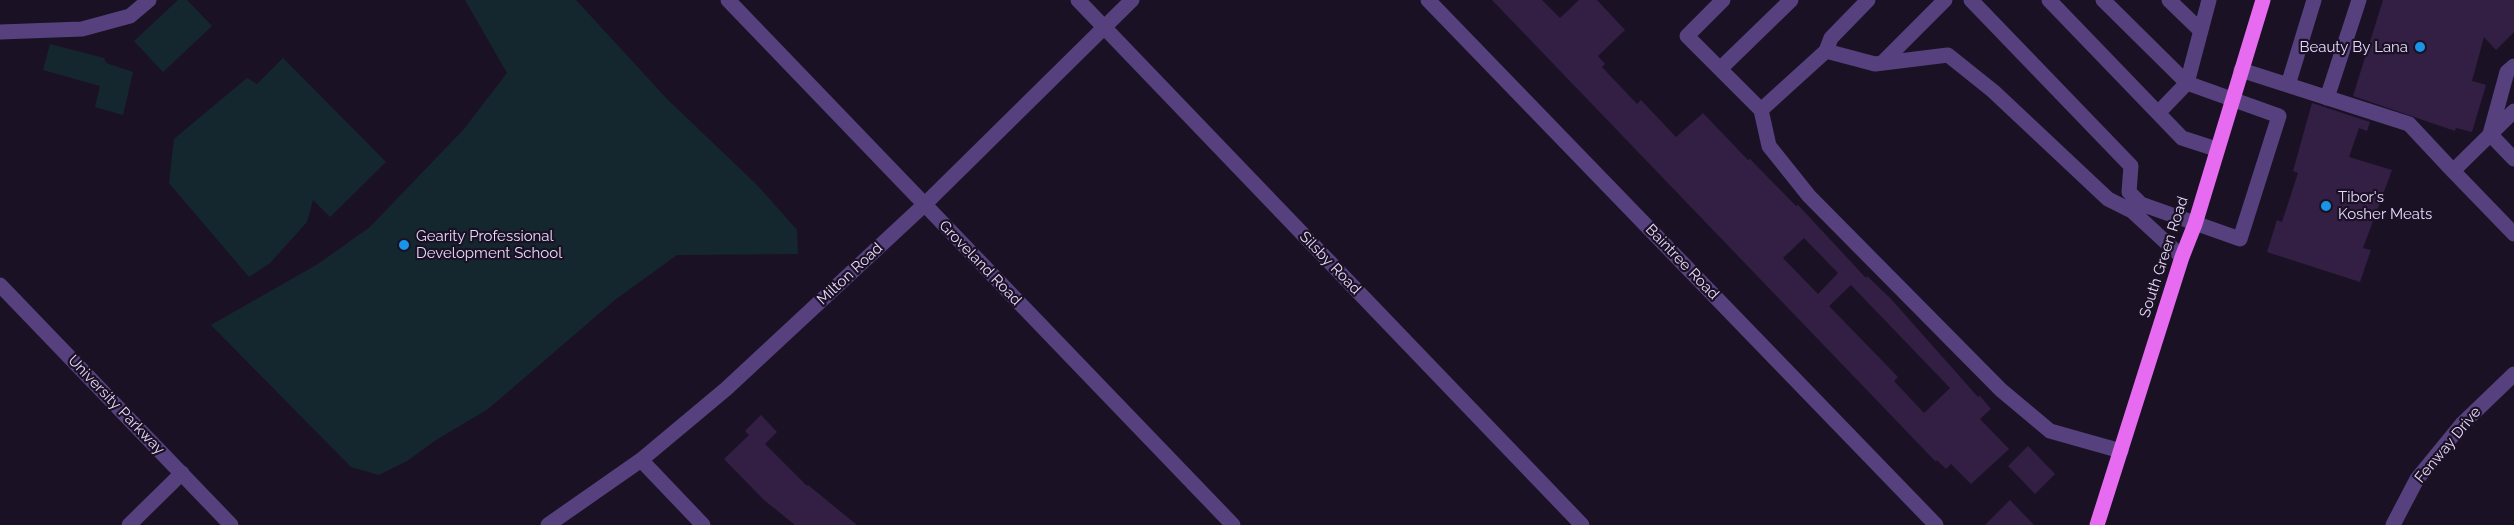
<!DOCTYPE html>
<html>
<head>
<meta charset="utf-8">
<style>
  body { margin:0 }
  canvas { display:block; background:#1a1124 }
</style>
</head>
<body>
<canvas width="2514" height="525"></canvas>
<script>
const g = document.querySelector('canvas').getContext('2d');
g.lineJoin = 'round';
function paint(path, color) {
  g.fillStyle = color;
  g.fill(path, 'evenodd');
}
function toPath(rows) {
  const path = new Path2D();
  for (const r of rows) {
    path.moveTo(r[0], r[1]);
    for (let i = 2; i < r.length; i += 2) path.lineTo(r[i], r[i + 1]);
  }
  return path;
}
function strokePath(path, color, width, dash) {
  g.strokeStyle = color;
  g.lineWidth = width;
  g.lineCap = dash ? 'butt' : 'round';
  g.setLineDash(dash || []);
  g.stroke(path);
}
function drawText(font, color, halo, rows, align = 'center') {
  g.font = font + ' Raleway,sans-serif';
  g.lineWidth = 4.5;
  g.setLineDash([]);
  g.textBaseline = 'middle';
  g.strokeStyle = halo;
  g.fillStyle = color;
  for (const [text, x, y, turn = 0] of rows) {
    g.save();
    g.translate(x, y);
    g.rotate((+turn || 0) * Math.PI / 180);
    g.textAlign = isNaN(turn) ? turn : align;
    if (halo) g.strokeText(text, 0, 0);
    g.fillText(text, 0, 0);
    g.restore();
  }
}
const green = toPath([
  [178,0,187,0,212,26,163,72,134,41],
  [465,0,576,0,667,99,758,186,797,230,798,254,677,255,616,299,488,409,436,440,407,461,379,475,351,467,211,325,318,264,370,227,464,129,507,73],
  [50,44,104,58,106,63,133,72,123,115,95,107,100,86,43,70],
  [283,58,386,162,330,217,313,200,307,222,270,263,249,277,169,183,174,139,247,78,257,84]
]);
const building = toPath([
  [1492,0,1542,0,1560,18,1579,0,1597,0,1625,30,1598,56,1605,64,1602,67,1637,104,1641,100,1676,137,1703,113,1748,160,1750,159,1796,206,1798,205,1866,278,1867,276,1891,299,1978,397,1980,396,1991,409,1980,419,2009,449,1971,484,1951,464,1946,469,1937,460,1936,462],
  [1804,238,1838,273,1818,294,1783,258],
  [1851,285,1950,388,1924,413,1894,381,1898,377,1829,306],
  [2383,0,2514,0,2514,32,2496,50,2484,37,2472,81,2486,85,2472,132,2456,128,2455,131,2353,96],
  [2312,103,2370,122,2367,131,2359,128,2349,157,2392,170,2363,248,2371,250,2360,282,2267,252,2277,220,2282,222,2298,173,2293,171],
  [761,415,777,432,765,444,807,486,808,485,857,525,795,525,764,500,724,459,749,435,745,431],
  [2028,446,2055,474,2035,494,2008,466],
  [2010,500,2034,525,1985,525]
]);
const minor = toPath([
  [728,0,1233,525],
  [1078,0,1582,525],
  [1428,0,1936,525],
  [1723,0,1687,36,1761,110,1826,51,1831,38,1868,0],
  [1971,0,2131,166,2129,192,2141,204,2240,239,2279,116,2187,83,2103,0],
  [2049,0,2182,138,2216,149],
  [2169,0,2201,31],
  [0,32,82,29,130,16,149,0],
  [1826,51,1875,64,1948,55,1993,91,2108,199,2132,211,2182,257],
  [1882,63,1945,0],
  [1721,68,1791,0],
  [2241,70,2409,124,2453,171],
  [2288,85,2314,0],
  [2327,98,2359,0],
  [1761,110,1769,146,1809,196,2001,390,2050,431,2121,451],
  [2514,111,2453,171,2514,234],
  [2158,113,2187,83,2209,0],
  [2490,134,2507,72,2514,66],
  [2490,134,2514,159],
  [0,285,231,525],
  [641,460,703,525],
  [129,525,182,473],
  [548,525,641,460,726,389,924,205,1132,0],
  [2393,525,2417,479,2462,424,2514,374]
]);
const major = toPath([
  [2097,525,2182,257,2195,224,2263,0]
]);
const markers = [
  [2420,47,6,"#1994e7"],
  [2326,206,6,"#1994e7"],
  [404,245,6,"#1994e7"]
];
const poiNames = [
  ["Beauty By Lana",2408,47,"right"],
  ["Tibor's",2338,197],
  ["Kosher Meats",2338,214],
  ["Gearity Professional",416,236],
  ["Development School",416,253]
];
const streetNames = [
  ["South Green Road",2164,257,-72],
  ["Baintree Road",1682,262,46],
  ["Groveland Road",980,263,46],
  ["Silsby Road",1330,263,46],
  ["Milton Road",850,274,-43],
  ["University Parkway",116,405,46],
  ["Fenway Drive",2448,445,-50]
];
paint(green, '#15272e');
paint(building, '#321f43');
strokePath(minor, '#56417e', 15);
strokePath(major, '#e66bf0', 15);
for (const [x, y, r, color] of markers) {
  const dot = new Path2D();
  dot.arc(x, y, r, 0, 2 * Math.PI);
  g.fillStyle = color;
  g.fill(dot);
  strokePath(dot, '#1a1124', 2);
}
drawText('15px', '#e7d9fb', '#1a1124', poiNames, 'left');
drawText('15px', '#e7d9fb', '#1a1124', streetNames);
</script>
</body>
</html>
